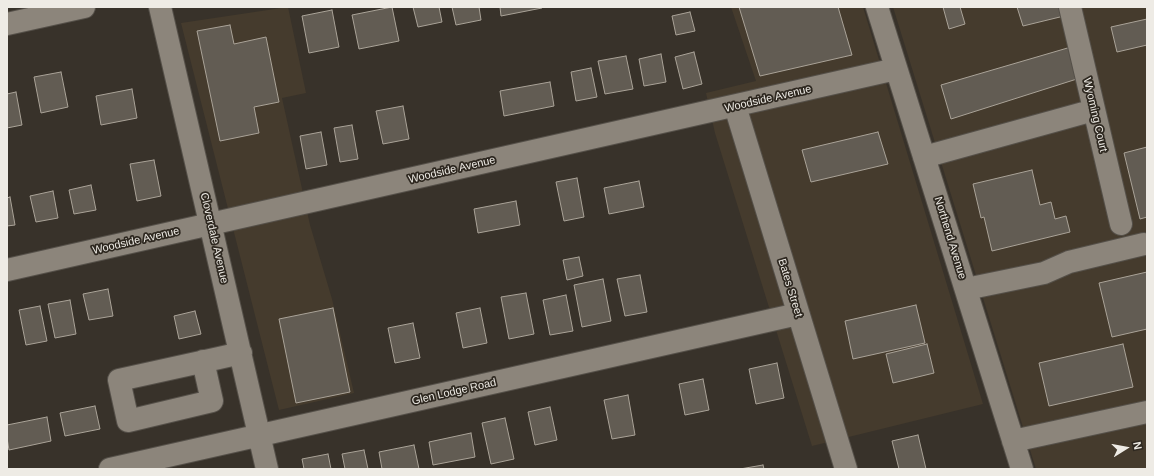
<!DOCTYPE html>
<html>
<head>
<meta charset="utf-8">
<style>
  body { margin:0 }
  #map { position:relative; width:1154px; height:476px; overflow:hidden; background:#38322a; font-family:Helvetica,sans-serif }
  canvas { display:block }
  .frame { position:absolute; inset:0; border:8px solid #eeebe5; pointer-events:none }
  .north { position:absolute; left:1106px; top:428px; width:40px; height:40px; -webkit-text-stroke:3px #2e2820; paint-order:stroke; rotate:79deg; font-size:11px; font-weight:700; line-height:16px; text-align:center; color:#eeebe5 }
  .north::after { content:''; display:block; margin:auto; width:14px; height:18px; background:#eeebe5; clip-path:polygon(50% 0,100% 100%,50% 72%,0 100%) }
</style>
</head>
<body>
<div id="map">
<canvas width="1154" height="476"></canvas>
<div class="frame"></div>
<div class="north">N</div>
</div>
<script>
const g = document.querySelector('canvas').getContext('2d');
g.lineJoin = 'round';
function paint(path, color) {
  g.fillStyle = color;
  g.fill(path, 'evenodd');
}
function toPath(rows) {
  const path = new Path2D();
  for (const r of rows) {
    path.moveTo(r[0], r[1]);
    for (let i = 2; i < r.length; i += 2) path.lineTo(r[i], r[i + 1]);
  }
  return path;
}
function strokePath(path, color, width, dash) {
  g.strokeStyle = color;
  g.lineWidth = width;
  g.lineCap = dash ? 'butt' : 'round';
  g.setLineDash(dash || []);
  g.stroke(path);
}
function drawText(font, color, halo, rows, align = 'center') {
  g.font = font + ' Helvetica,sans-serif';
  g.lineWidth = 3.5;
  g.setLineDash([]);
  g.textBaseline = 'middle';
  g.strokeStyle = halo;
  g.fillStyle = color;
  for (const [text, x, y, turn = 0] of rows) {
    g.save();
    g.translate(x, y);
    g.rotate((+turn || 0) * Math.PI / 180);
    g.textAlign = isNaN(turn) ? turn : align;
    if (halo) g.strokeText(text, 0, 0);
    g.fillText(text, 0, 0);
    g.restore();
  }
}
const built = toPath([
  [288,7,306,93,282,98,310,225,332,299,354,393,279,410,181,23],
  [731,7,863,7,983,404,812,446,715,133,706,93,756,81],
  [893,7,1147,7,1147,469,1036,469]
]);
const building = toPath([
  [392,7,399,41,359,49,352,15,392,7],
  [413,7,439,7,442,22,418,27,413,7],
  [452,7,479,7,481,20,456,25,452,7],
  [500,7,541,7,542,8,501,16,500,7],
  [739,7,838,7,852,55,760,76,739,7],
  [943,7,960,7,965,24,949,29,943,7],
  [1017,7,1062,7,1064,16,1023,26,1017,7],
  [332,10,339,47,309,53,302,16,332,10],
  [690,12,695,31,676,35,672,16,690,12],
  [1147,19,1147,45,1117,52,1111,27,1147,19],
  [230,25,234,44,266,37,279,102,254,107,259,133,220,141,197,31,230,25],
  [1071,47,1080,78,951,119,941,85,1071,47],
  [694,52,702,84,683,89,675,57,694,52],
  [661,54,666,82,644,86,639,59,661,54],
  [626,56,633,89,605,94,598,61,626,56],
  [591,68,597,97,576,101,571,72,591,68],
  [61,72,68,107,41,113,34,77,61,72],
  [550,82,554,106,504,116,500,91,550,82],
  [132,89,137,118,101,125,96,96,132,89],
  [16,92,22,125,7,128,7,94,16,92],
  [403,106,409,139,383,144,376,111,403,106],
  [352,125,358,159,340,162,334,128,352,125],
  [321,132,327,165,306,169,300,136,321,132],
  [878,132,888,164,811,182,802,150,878,132],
  [1147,147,1147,217,1140,219,1124,153,1147,147],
  [154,160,161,196,137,201,130,164,154,160],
  [1032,170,1040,205,1051,202,1055,219,1066,216,1070,232,992,251,984,217,981,218,973,184,1032,170],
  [577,178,584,217,564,221,556,182,577,178],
  [639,181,644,207,609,214,604,188,639,181],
  [91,185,96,210,74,214,69,190,91,185],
  [53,191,58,218,36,222,30,196,53,191],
  [10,197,15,225,7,226,7,198,10,197],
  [516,201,520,225,478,233,474,209,516,201],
  [579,257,583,276,567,280,563,260,579,257],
  [1147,272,1147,329,1112,337,1099,283,1147,272],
  [640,275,647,312,625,316,617,279,640,275],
  [603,279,611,321,582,327,574,285,603,279],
  [108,289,113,316,89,320,83,294,108,289],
  [526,293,534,334,509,339,501,297,526,293],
  [566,295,573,331,550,335,543,300,566,295],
  [70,300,76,334,55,338,48,304,70,300],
  [916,305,925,343,853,359,845,321,916,305],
  [40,306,47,341,26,345,19,310,40,306],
  [333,308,350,392,296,403,279,319,333,308],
  [480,308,487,343,463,348,456,313,480,308],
  [195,311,201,334,179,339,174,316,195,311],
  [413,323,420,358,395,363,388,328,413,323],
  [927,344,934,373,893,383,886,354,927,344],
  [1123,344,1133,387,1049,406,1039,363,1123,344],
  [777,363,784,398,756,404,749,369,777,363],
  [703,379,709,410,685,415,679,384,703,379],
  [628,395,635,435,612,439,604,400,628,395],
  [95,406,100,429,65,436,60,413,95,406],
  [550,407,557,440,535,445,528,412,550,407],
  [47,417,51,441,9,450,7,438,7,425,47,417],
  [505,418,514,459,491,464,482,423,505,418],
  [471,433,475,457,433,465,429,442,471,433],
  [918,435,926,469,899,469,892,441,918,435],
  [414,445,419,469,382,469,379,452,414,445],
  [364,450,368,469,345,469,342,454,364,450],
  [328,454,331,469,304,469,302,459,328,454],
  [763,465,764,469,740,469,763,465]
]);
const minor = toPath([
  [160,7,267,469],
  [877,7,1022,469],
  [1070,7,1121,224],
  [7,24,84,7],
  [735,106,846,469],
  [924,157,1094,110],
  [7,270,896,69],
  [966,289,1044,273,1069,262,1144,244],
  [203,361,212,401,128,421,119,380,219,358,241,353],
  [1013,441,1147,412],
  [110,469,798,314]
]);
const streetNames = [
  ["Woodside Avenue",768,99,-13],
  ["Wyoming Court",1095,115,77],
  ["Woodside Avenue",452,170,-13],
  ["Cloverdale Avenue",214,238,77],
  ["Northend Avenue",950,238,73],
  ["Woodside Avenue",136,241,-13],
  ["Bates Street",790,288,73],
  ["Glen Lodge Road",454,392,-13]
];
paint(built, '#453b2d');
paint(building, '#625c53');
strokePath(building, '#aaa398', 1);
strokePath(minor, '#555049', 24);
strokePath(minor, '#8c857b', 22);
drawText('11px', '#eeebe5', '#2e2820', streetNames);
</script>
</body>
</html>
